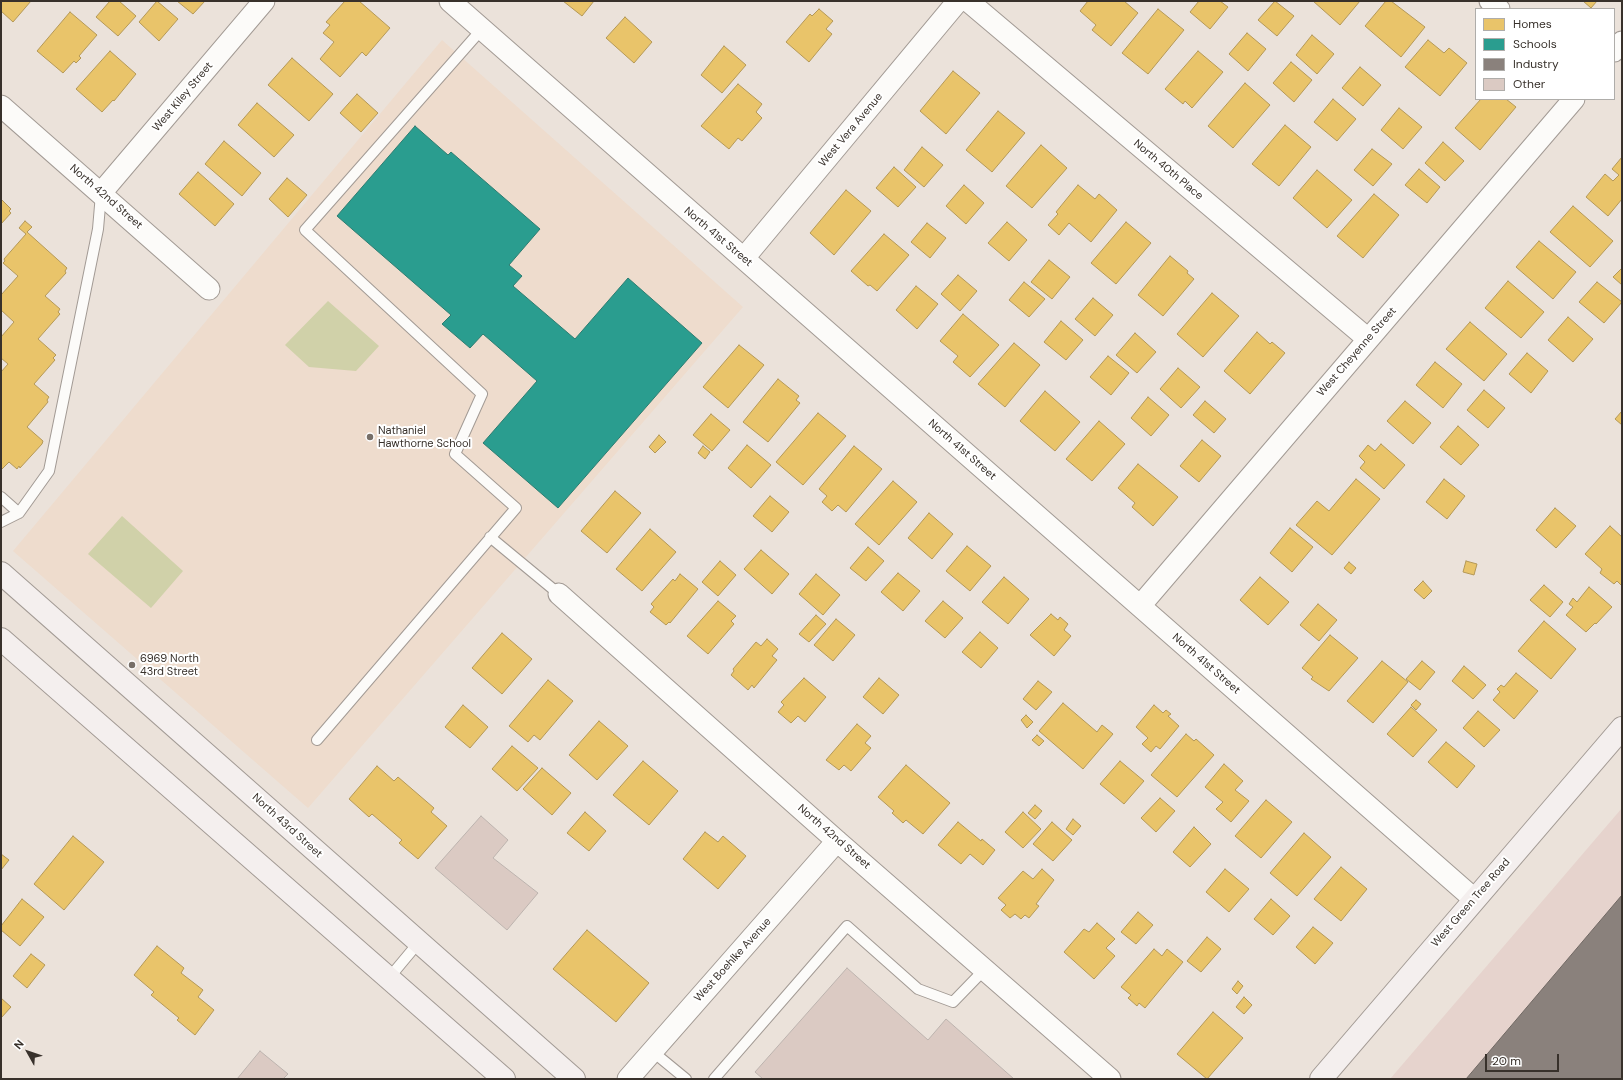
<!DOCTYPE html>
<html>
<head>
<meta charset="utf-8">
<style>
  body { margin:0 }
  #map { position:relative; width:1623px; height:1080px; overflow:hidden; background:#ebe2da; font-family:"DM Sans",sans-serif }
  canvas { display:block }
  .frame { position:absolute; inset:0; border:2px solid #38312b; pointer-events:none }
  .legend { position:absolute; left:1475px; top:8px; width:140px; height:92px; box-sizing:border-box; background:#fff; border:1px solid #afadaa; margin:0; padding:5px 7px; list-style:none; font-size:12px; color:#38312b }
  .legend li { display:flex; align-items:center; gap:8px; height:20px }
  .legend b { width:20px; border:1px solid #afadaa }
  .north { position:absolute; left:8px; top:1032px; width:40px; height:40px; -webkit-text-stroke:3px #fff; paint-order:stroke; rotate:310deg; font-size:11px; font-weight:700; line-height:16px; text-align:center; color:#38312b }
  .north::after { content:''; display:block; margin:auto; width:14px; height:18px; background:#38312b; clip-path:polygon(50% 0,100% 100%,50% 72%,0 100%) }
  .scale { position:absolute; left:1485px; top:1054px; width:74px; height:18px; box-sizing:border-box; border:2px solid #38312b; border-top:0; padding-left:5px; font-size:12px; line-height:14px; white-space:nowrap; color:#38312b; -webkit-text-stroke:3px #fff; paint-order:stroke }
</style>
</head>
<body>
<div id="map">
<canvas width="1623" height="1080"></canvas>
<div class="frame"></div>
<ul class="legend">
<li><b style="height:11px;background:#e9c46a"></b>Homes</li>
<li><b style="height:11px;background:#2a9d8f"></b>Schools</li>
<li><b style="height:11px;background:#8a817c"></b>Industry</li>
<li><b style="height:11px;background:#dbcac3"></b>Other</li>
</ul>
<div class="north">N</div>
<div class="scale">20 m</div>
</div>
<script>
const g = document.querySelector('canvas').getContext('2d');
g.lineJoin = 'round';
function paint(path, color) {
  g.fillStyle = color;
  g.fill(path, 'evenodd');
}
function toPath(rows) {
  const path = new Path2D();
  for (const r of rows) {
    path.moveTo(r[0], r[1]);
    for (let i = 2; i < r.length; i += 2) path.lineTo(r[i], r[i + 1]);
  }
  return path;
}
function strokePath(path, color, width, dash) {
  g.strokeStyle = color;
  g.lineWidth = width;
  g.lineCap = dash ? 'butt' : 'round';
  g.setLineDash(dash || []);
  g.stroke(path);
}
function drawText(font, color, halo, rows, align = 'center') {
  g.font = font + ' "DM Sans",sans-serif';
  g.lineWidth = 4;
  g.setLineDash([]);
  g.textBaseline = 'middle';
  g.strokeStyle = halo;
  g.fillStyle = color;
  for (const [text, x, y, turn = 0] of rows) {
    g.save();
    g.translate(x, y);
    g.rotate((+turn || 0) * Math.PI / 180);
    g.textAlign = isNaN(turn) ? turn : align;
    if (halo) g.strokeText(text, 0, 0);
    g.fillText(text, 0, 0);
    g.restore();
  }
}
const industrial = toPath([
  [1622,808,1622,1079,1390,1079]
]);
const built = toPath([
  [442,40,743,307,308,808,13,551]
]);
const green = toPath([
  [328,301,379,346,356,371,309,367,285,345],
  [122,516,183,571,151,608,88,554]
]);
const homes = toPath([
  [1,1,31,1,13,22,1,11,1,1],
  [110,1,119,1,136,16,118,36,96,17,110,1],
  [157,1,178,19,159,41,139,22,157,1],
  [177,1,205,1,193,14,177,1],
  [345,1,359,1,390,28,366,56,362,52,340,77,320,59,334,42,323,33,330,25,326,22,345,1],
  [563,1,594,1,582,16,563,1],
  [1088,1,1124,1,1138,13,1111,46,1092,30,1096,25,1080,11,1088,1],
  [1199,1,1220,1,1228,7,1210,29,1190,12,1199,1],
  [1275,1,1294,16,1277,36,1258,20,1275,1],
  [1313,1,1360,1,1340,25,1313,1],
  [1386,1,1391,1,1425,27,1401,57,1365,26,1386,1],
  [1583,1,1597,1,1591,8,1583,1],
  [819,9,833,21,826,29,832,34,809,62,786,42,810,14,812,16,819,9],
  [1158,9,1184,30,1148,74,1122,53,1158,9],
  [70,12,97,35,79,56,81,58,76,63,74,61,63,73,37,51,70,12],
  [625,17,652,42,634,63,606,38,625,17],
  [1247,33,1266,49,1248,71,1229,54,1247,33],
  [1312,35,1334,54,1317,74,1296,55,1312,35],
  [1428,40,1444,53,1449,48,1467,63,1440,96,1405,67,1428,40],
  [724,46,746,65,722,93,701,75,724,46],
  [110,51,136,74,114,101,113,100,102,112,76,89,110,51],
  [1198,51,1223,72,1192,108,1185,101,1183,104,1165,89,1198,51],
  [292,58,333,94,309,121,268,85,292,58],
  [1291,62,1312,80,1294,102,1273,83,1291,62],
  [1360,67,1381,85,1363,106,1342,88,1360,67],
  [953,71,980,93,946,134,920,111,953,71],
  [1245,83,1270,105,1233,148,1208,126,1245,83],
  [738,84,762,104,756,112,762,118,742,141,738,138,729,149,701,126,738,84],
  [357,94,378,113,361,132,340,113,357,94],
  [1333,99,1356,119,1337,141,1314,122,1333,99],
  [1481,99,1506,99,1516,107,1480,150,1455,128,1481,99],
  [257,103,294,135,274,157,238,125,257,103],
  [1399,108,1422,127,1403,149,1381,130,1399,108],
  [998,111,1025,133,992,172,966,150,998,111],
  [1285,125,1311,147,1279,186,1252,164,1285,125],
  [224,141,261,173,242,196,205,164,224,141],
  [1443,142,1464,161,1445,181,1425,163,1443,142],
  [1041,145,1067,168,1032,208,1006,186,1041,145],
  [922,147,943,165,924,187,904,170,922,147],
  [1372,149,1392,164,1373,186,1354,170,1372,149],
  [1622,157,1622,199,1608,216,1586,197,1605,174,1613,181,1619,175,1612,169,1622,157],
  [894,167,916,187,898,207,876,188,894,167],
  [1419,169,1440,187,1427,203,1405,185,1419,169],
  [1317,170,1352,200,1327,228,1293,198,1317,170],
  [198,172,234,204,215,226,179,194,198,172],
  [287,178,307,195,288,217,269,199,287,178],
  [964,185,984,203,966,224,946,206,964,185],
  [1078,185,1095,199,1099,194,1117,210,1091,242,1069,223,1059,235,1048,225,1058,214,1056,212,1078,185],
  [846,190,871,211,834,255,810,233,846,190],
  [1374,194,1399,215,1363,258,1337,236,1374,194],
  [1,199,11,209,9,211,11,213,1,224,1,199],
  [1573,206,1613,241,1590,267,1550,232,1573,206],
  [25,221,32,227,27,232,67,268,65,271,66,273,45,296,60,309,58,312,60,314,38,339,56,355,53,358,55,360,34,384,49,397,47,400,48,402,27,427,43,441,42,444,20,468,19,466,17,469,9,462,1,470,1,372,8,364,1,358,1,337,14,322,1,310,1,295,18,276,3,263,5,261,4,259,26,234,19,228,25,221],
  [1007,222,1027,240,1009,261,988,243,1007,222],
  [1126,222,1151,243,1116,284,1091,263,1126,222],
  [927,223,946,238,930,258,911,242,927,223],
  [884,234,909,255,877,291,870,285,868,286,851,271,884,234],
  [1539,241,1576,272,1553,299,1516,267,1539,241],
  [1170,256,1188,271,1187,273,1194,279,1163,316,1138,295,1170,256],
  [1049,260,1070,277,1052,299,1031,282,1049,260],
  [1622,268,1622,285,1613,277,1622,268],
  [958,275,977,291,960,311,941,294,958,275],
  [1508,281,1544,312,1521,338,1485,308,1508,281],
  [1024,282,1045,299,1029,317,1009,300,1024,282],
  [1597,282,1622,302,1604,323,1579,302,1597,282],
  [916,286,938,304,917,329,896,310,916,286],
  [1212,293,1239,316,1203,357,1177,334,1212,293],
  [1093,298,1113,315,1095,336,1075,319,1093,298],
  [963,314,999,345,970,377,953,362,958,356,940,341,963,314],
  [1568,317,1593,339,1573,362,1548,340,1568,317],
  [1061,321,1083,340,1066,360,1044,342,1061,321],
  [1470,322,1507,354,1484,381,1446,349,1470,322],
  [1257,332,1270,344,1272,342,1285,353,1250,394,1224,371,1257,332],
  [1135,333,1156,352,1137,373,1116,355,1135,333],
  [1014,343,1040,365,1005,407,978,384,1014,343],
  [739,345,764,365,728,408,703,387,739,345],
  [1527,353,1548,371,1531,393,1509,374,1527,353],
  [1108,356,1129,373,1111,395,1090,377,1108,356],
  [1435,362,1462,384,1443,408,1416,385,1435,362],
  [1178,368,1200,387,1181,408,1160,389,1178,368],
  [778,379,799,396,796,400,800,403,768,442,743,422,778,379],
  [1484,390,1505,408,1488,428,1467,410,1484,390],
  [1045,391,1080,422,1055,451,1020,421,1045,391],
  [1148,397,1169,415,1151,436,1131,418,1148,397],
  [1205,401,1226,419,1214,433,1193,415,1205,401],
  [1405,401,1431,423,1413,444,1387,421,1405,401],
  [1622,411,1622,425,1615,419,1622,411],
  [818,413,846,436,803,485,776,462,818,413],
  [711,414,730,430,712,451,693,435,711,414],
  [1099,421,1125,444,1092,481,1066,459,1099,421],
  [1458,426,1479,445,1461,465,1440,447,1458,426],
  [659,435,666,442,655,453,649,447,659,435],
  [1202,440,1221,456,1199,482,1180,466,1202,440],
  [1381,444,1405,465,1384,489,1360,468,1365,462,1359,456,1368,445,1375,451,1381,444],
  [747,445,771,465,751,488,728,468,747,445],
  [703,446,710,452,705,459,698,453,703,446],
  [854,446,882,469,846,512,838,505,832,511,822,502,827,496,819,489,854,446],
  [1138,464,1178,497,1153,526,1132,507,1135,503,1118,488,1138,464],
  [1356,479,1380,499,1332,555,1296,525,1317,501,1329,511,1356,479],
  [1444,479,1465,496,1447,519,1426,502,1444,479],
  [893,481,917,502,879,545,855,524,893,481],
  [615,491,641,513,607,553,581,531,615,491],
  [770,496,789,512,772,532,753,516,770,496],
  [1555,508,1576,526,1556,548,1536,530,1555,508],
  [929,513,953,534,932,559,908,538,929,513],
  [1610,526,1622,537,1622,586,1617,581,1614,584,1600,573,1602,569,1585,554,1610,526],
  [1290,528,1313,547,1292,572,1270,553,1290,528],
  [650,529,676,552,642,591,616,569,650,529],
  [967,546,991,566,970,591,946,571,967,546],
  [868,547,884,561,866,581,850,568,868,547],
  [761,550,789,574,772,594,744,569,761,550],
  [720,561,736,575,718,596,702,582,720,561],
  [1466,561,1477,564,1474,575,1463,572,1466,561],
  [1349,562,1356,568,1351,574,1344,568,1349,562],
  [898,573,920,591,903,611,881,592,898,573],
  [680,574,698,589,670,623,669,622,666,625,650,612,654,607,651,604,673,579,675,581,680,574],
  [816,574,840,595,823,615,799,594,816,574],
  [1004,577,1029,599,1008,624,982,602,1004,577],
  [1260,577,1289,602,1268,625,1240,600,1260,577],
  [1423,581,1432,591,1424,599,1414,590,1423,581],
  [1544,585,1563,602,1550,617,1530,600,1544,585],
  [1589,587,1612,607,1596,624,1595,623,1586,632,1566,615,1573,607,1569,604,1573,598,1577,602,1589,587],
  [718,601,736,616,731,621,734,624,708,654,687,636,718,601],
  [943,601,963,618,945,638,925,621,943,601],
  [1318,604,1337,620,1319,641,1300,625,1318,604],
  [1051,614,1058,620,1060,617,1068,624,1064,630,1071,636,1054,656,1030,635,1051,614],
  [816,615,826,624,809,642,799,634,816,615],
  [836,619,855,635,833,661,814,645,836,619],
  [1544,621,1576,649,1551,679,1518,651,1544,621],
  [980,632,998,648,981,668,962,652,980,632],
  [502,633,532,659,502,694,472,668,502,633],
  [1330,635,1358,658,1329,691,1311,679,1313,677,1302,668,1330,635],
  [767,639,778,649,772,656,777,660,754,688,752,685,748,690,731,675,734,671,733,669,756,642,761,646,767,639],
  [1382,661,1408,682,1373,723,1347,701,1382,661],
  [1422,661,1435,672,1420,690,1406,679,1422,661],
  [1464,666,1486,685,1473,699,1452,681,1464,666],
  [1516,673,1538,691,1514,719,1493,700,1500,692,1497,689,1501,685,1504,687,1516,673],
  [804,678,826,697,805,722,798,716,791,723,778,712,784,705,781,702,804,678],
  [879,678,899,695,883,714,863,697,879,678],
  [548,680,573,701,540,740,534,735,528,742,509,726,548,680],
  [1038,681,1052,692,1036,710,1023,699,1038,681],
  [1416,700,1421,704,1416,710,1411,705,1416,700],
  [1063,703,1097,732,1102,725,1113,734,1083,769,1039,731,1063,703],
  [463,705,488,727,470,748,445,727,463,705],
  [1154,705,1163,713,1166,710,1171,714,1168,716,1179,726,1160,749,1156,746,1151,752,1142,744,1148,738,1136,727,1154,705],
  [1411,707,1437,730,1413,757,1387,734,1411,707],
  [1478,711,1500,730,1484,747,1463,728,1478,711],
  [1026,715,1033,722,1027,728,1021,720,1026,715],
  [599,721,628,746,597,780,569,755,599,721],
  [857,724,871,736,865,743,871,748,851,771,844,765,839,770,826,760,857,724],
  [1186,734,1194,741,1196,739,1214,755,1177,797,1151,775,1186,734],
  [1037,735,1044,741,1039,746,1032,740,1037,735],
  [1446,742,1475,766,1457,788,1428,762,1446,742],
  [512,746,538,768,517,791,492,769,512,746],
  [643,761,678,791,649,825,613,795,643,761],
  [1120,761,1144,781,1124,804,1100,784,1120,761],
  [1224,764,1243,781,1235,790,1249,801,1231,822,1216,809,1223,802,1205,787,1224,764],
  [906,765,950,803,923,834,906,820,903,823,892,813,894,811,878,797,906,765],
  [377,766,394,781,398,777,434,808,431,812,447,826,418,859,399,843,402,840,372,814,369,817,349,799,377,766],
  [542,768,571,793,552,815,523,789,542,768],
  [1160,798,1175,811,1156,832,1141,818,1160,798],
  [1266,800,1292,822,1261,858,1235,836,1266,800],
  [1035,805,1042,811,1035,819,1028,813,1035,805],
  [585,812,606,831,589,851,567,833,585,812],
  [1023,812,1041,829,1023,848,1005,832,1023,812],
  [1073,819,1081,826,1073,835,1066,829,1073,819],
  [958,822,981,841,982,839,995,850,983,865,970,854,961,864,938,845,958,822],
  [1052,822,1072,840,1053,861,1033,844,1052,822],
  [1194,827,1211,844,1190,867,1173,852,1194,827],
  [705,832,718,842,723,836,746,856,718,889,683,859,705,832],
  [1304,833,1331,857,1297,896,1270,873,1304,833],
  [73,836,104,862,64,910,34,884,73,836],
  [1,854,9,860,1,870,1,854],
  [1341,867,1367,889,1341,921,1314,899,1341,867],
  [1042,869,1054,880,1036,904,1039,906,1029,918,1025,915,1021,919,1015,914,1010,918,1001,910,1006,905,998,898,1023,871,1033,879,1042,869],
  [1225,869,1249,889,1229,912,1206,892,1225,869],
  [22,899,44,917,20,946,1,930,1,926,22,899],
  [1271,899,1290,916,1273,935,1254,919,1271,899],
  [1138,912,1153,925,1136,944,1121,932,1138,912],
  [1097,923,1115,939,1106,948,1115,956,1094,979,1064,952,1084,929,1089,932,1097,923],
  [1313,927,1333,943,1315,964,1296,947,1313,927],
  [587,930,649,983,616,1022,553,969,587,930],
  [1207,937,1221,949,1201,972,1187,961,1207,937],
  [157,946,184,968,181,973,203,990,198,997,214,1010,195,1035,177,1020,179,1018,151,995,154,992,134,975,157,946],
  [1154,949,1162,956,1167,949,1183,962,1145,1008,1139,1003,1137,1006,1128,998,1131,995,1121,987,1154,949],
  [31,954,45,965,27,988,13,976,31,954],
  [1238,981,1243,986,1237,994,1232,989,1238,981],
  [1244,997,1252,1005,1244,1014,1236,1007,1244,997],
  [1,998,11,1007,1,1018,1,998],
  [1213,1012,1243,1038,1207,1079,1177,1054,1213,1012]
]);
const schools = toPath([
  [415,126,448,155,451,152,540,229,509,265,522,276,513,286,575,339,628,278,702,343,558,508,483,443,537,381,483,334,470,348,442,324,451,315,337,216,415,126]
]);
const industry = toPath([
  [1622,895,1622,1079,1466,1079,1622,895]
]);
const building = toPath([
  [481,816,508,840,493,858,538,893,507,930,435,868,481,816],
  [847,968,928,1040,946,1019,1014,1079,763,1079,755,1072,847,968],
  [260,1051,288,1074,283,1079,237,1079,260,1051]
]);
const lane = toPath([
  [1,497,19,513],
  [1,522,19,513,49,471,98,229,101,194],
  [490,537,559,594],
  [317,740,516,508,455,454,482,394,305,230,482,29],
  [389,978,419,942],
  [652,1051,686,1079],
  [714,1079,847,926,918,989,953,1002,985,969]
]);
const street = toPath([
  [450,1,1474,899],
  [968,1,1368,339],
  [1490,1,1499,9],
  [1614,51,1622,42],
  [1,106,209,289],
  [101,193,264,1],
  [744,258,958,1],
  [559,594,837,841,1110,1079],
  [1140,606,1574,99],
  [628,1079,837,841]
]);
const secondary = toPath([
  [1,573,574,1079],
  [1,639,504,1079],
  [1321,1079,1622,728]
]);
const markers = [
  [370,437,4,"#776f68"],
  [132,665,4,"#776f68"]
];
const streetNames = [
  ["West Kiley Street",183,97,-50],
  ["West Vera Avenue",851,130,-50],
  ["North 40th Place",1168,170,40],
  ["North 42nd Street",106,197,41],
  ["North 41st Street",718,237,40],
  ["West Cheyenne Street",1357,352,-49],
  ["North 41st Street",962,450,41],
  ["North 41st Street",1206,664,41],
  ["North 43rd Street",287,826,42],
  ["North 42nd Street",834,837,41],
  ["West Green Tree Road",1471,903,-49],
  ["West Boehlke Avenue",733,960,-48]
];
const poiNames = [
  ["Nathaniel",378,431],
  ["Hawthorne School",378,444],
  ["6969 North",140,659],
  ["43rd Street",140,672]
];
paint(industrial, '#e6d3cd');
paint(built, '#eedccd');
paint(green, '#d0d1a9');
paint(homes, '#e9c46a');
strokePath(homes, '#b49857', 1);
paint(schools, '#2a9d8f');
strokePath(schools, '#2e7d71', 1);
paint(industry, '#8a817c');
strokePath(industry, '#716964', 1);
paint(building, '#dbcac3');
strokePath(building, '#bcb3ae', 1);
strokePath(lane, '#a29a94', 12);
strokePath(street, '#a29a94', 23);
strokePath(secondary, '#a29a94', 24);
strokePath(lane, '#fcfbf9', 10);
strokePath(street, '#fcfbf9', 21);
strokePath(secondary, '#f4efee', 22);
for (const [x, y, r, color] of markers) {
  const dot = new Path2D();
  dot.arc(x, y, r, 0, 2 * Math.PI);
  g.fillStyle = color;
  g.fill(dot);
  strokePath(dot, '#fff', 1.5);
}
drawText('11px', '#38312b', '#fff', streetNames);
drawText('11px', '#38312b', '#fff', poiNames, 'left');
</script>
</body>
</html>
